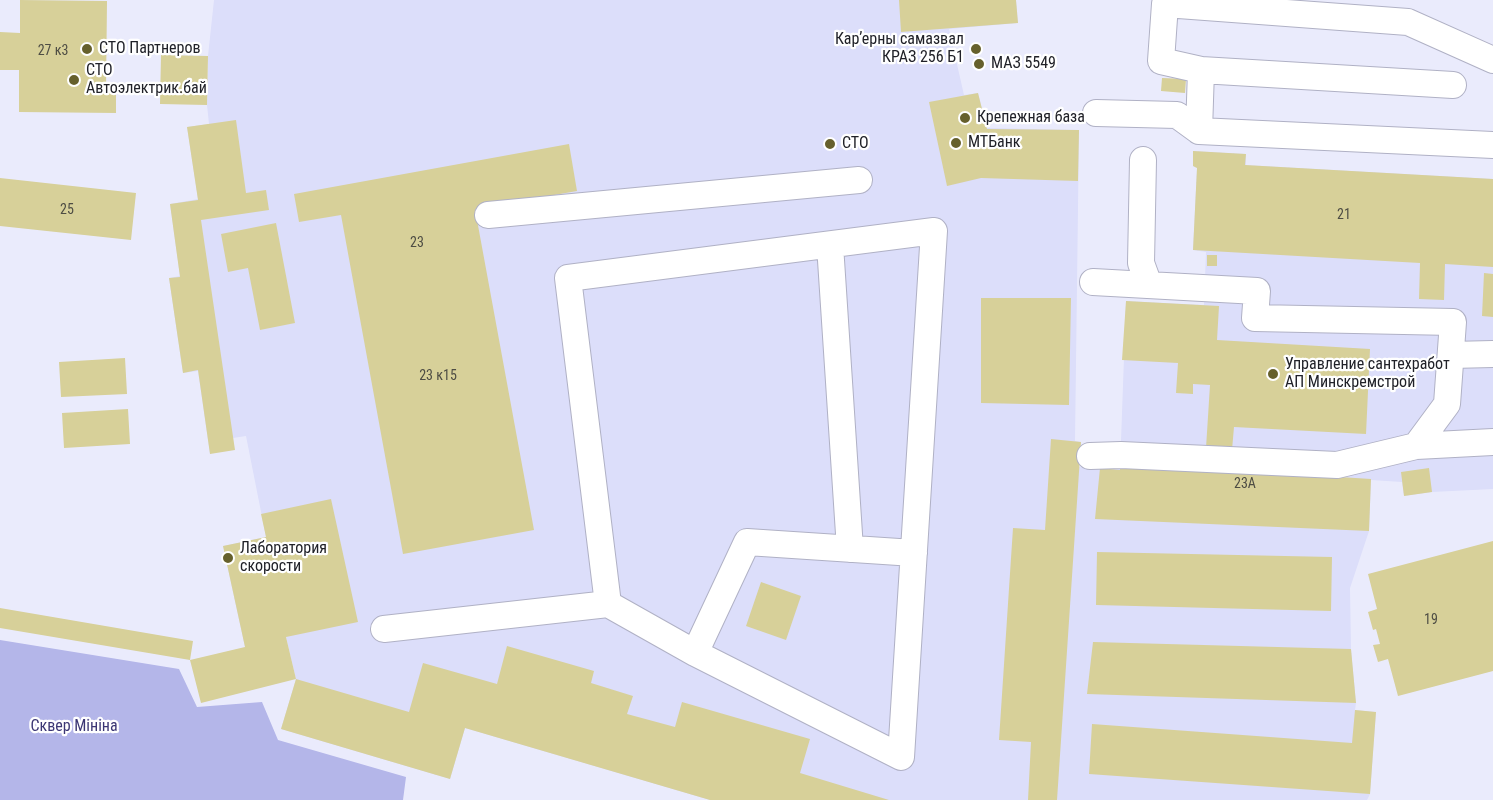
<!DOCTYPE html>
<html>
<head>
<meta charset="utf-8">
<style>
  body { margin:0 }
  canvas { display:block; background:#eaebfc }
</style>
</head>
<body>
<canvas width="1493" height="800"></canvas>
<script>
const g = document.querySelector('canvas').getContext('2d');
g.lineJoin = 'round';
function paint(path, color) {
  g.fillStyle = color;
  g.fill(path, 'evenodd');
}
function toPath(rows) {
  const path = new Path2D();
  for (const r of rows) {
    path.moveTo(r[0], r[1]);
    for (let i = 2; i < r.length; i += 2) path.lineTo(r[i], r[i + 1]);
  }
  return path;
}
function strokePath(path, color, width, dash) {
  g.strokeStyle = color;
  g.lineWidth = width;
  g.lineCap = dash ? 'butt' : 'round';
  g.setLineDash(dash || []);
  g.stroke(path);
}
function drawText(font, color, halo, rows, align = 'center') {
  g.font = font + ' "Roboto Condensed",sans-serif';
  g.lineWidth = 4.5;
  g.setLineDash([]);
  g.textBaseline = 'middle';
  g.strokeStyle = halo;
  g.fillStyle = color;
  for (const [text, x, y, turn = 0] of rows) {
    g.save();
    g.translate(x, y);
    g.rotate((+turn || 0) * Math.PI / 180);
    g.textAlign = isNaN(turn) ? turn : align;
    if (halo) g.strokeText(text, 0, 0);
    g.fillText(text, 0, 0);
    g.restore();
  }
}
const built = toPath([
  [214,0,1016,0,1018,23,949,29,964,95,978,93,987,128,1079,130,1075,441,1081,442,1079,467,1120,469,1126,301,1204,305,1206,252,1193,250,1197,168,1193,166,1193,151,1246,154,1246,165,1493,179,1493,489,1432,492,1404,496,1402,482,1371,480,1369,531,1350,588,1351,649,1356,703,1355,710,1376,712,1370,794,1367,800,710,800,465,728,450,779,281,729,296,679,286,637,245,647,223,546,266,537,246,436,233,438,210,454,198,371,183,373,169,278,180,276,170,204,198,199,187,127,209,124,207,105,208,56]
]);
const forest = toPath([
  [0,640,179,669,197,707,262,702,278,740,406,777,403,800,0,800]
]);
const building = toPath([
  [20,0,107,1,106,91,116,91,116,113,19,112,19,70,0,70,0,32,20,33],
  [899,0,1016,0,1018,23,901,32],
  [161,55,208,56,207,105,160,104],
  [1162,78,1186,79,1185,93,1161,91],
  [978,93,987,129,1079,130,1078,181,981,178,947,186,929,102],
  [236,120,246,193,266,190,269,210,201,220,235,450,210,454,198,370,183,373,169,278,180,277,170,204,198,200,187,127],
  [569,144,577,191,475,209,534,530,403,554,341,215,299,222,294,194],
  [1193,151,1246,154,1245,165,1493,179,1493,267,1445,264,1444,300,1419,299,1420,263,1193,250,1197,168,1193,166],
  [0,178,136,193,131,240,0,226],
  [276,223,295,323,260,330,248,268,228,272,221,234],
  [1207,255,1217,255,1217,266,1207,266],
  [1484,273,1493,274,1493,317,1482,316],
  [981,298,1071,298,1069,405,981,403],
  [1126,301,1219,306,1217,340,1370,349,1366,434,1234,427,1232,450,1206,448,1210,385,1193,384,1193,394,1176,393,1178,363,1122,360],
  [125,358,127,394,61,397,59,362],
  [128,409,130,444,64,448,62,413],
  [1051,439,1081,442,1057,800,1028,800,1031,742,999,740,1013,528,1045,530],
  [1120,463,1371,479,1369,531,1095,519,1100,468,1120,470],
  [1429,468,1432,492,1404,496,1401,472],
  [331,499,358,622,286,637,296,679,201,703,190,660,245,647,223,546,266,537,261,514],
  [1493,541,1493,671,1398,696,1388,659,1378,662,1373,645,1380,644,1376,629,1373,630,1368,612,1377,609,1368,574],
  [1097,552,1332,557,1331,611,1096,605],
  [761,582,801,596,786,640,746,626],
  [0,608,193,641,190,660,0,628],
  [1093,642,1351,649,1356,703,1087,694],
  [507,646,594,671,591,683,633,696,627,714,675,727,682,702,810,739,800,773,889,800,710,800,465,728,450,779,281,729,296,679,409,712,423,663,497,684],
  [1355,710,1376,712,1370,794,1089,774,1092,724,1352,743]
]);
const minor = toPath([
  [1453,85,1201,70,1161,61,1165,4,1408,22,1493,60],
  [1096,113,1177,115,1199,131,1201,70],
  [1199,131,1493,145],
  [1143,160,1141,263,1149,285],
  [488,215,859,180],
  [830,245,850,549],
  [1451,355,1493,354],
  [1416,446,1493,442],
  [1090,456,1121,455,1337,465,1416,446,1447,404,1453,322,1255,318,1257,291,1093,282],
  [384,629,608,604,695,653,901,757,934,231,568,278,608,604],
  [695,653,747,542,914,553]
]);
const markers = [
  [87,49,6,"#66602c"],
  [976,49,6,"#66602c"],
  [979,64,6,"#66602c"],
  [74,80,6,"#66602c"],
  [965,118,6,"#66602c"],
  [956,143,6,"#66602c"],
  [830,144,6,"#66602c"],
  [1273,374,6,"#66602c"],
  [228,558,6,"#66602c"]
];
const numberNames = [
  ["27 к3",53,51],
  ["25",67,210],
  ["21",1344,215],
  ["23",417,243],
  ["23 к15",438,376],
  ["23А",1245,484],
  ["19",1431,620]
];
const poiNames = [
  ["Карʼерны самазвал",964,40,"right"],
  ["КРАЗ 256 Б1",964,58,"right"],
  ["СТО Партнеров",99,49],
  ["МАЗ 5549",991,64],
  ["СТО",86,71],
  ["Автоэлектрик.бай",86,89],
  ["Крепежная база",977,118],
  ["МТБанк",968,143],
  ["СТО",842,144],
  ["Управление сантехработ",1285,365],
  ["АП Минскремстрой",1285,383],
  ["Лаборатория",240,549],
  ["скорости",240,567]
];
const parkNames = [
  ["Сквер Мініна",74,727]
];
paint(built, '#dcdefa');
paint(forest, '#b4b6e9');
paint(building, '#d7d099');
strokePath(minor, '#b0b1c5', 28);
strokePath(minor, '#fff', 26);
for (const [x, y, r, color] of markers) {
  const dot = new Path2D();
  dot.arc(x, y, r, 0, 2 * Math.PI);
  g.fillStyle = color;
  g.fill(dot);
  strokePath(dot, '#fff', 2);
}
drawText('14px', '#4e4d44', null, numberNames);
drawText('16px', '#202128', '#fff', poiNames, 'left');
drawText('16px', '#3b3674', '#fff', parkNames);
</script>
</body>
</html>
